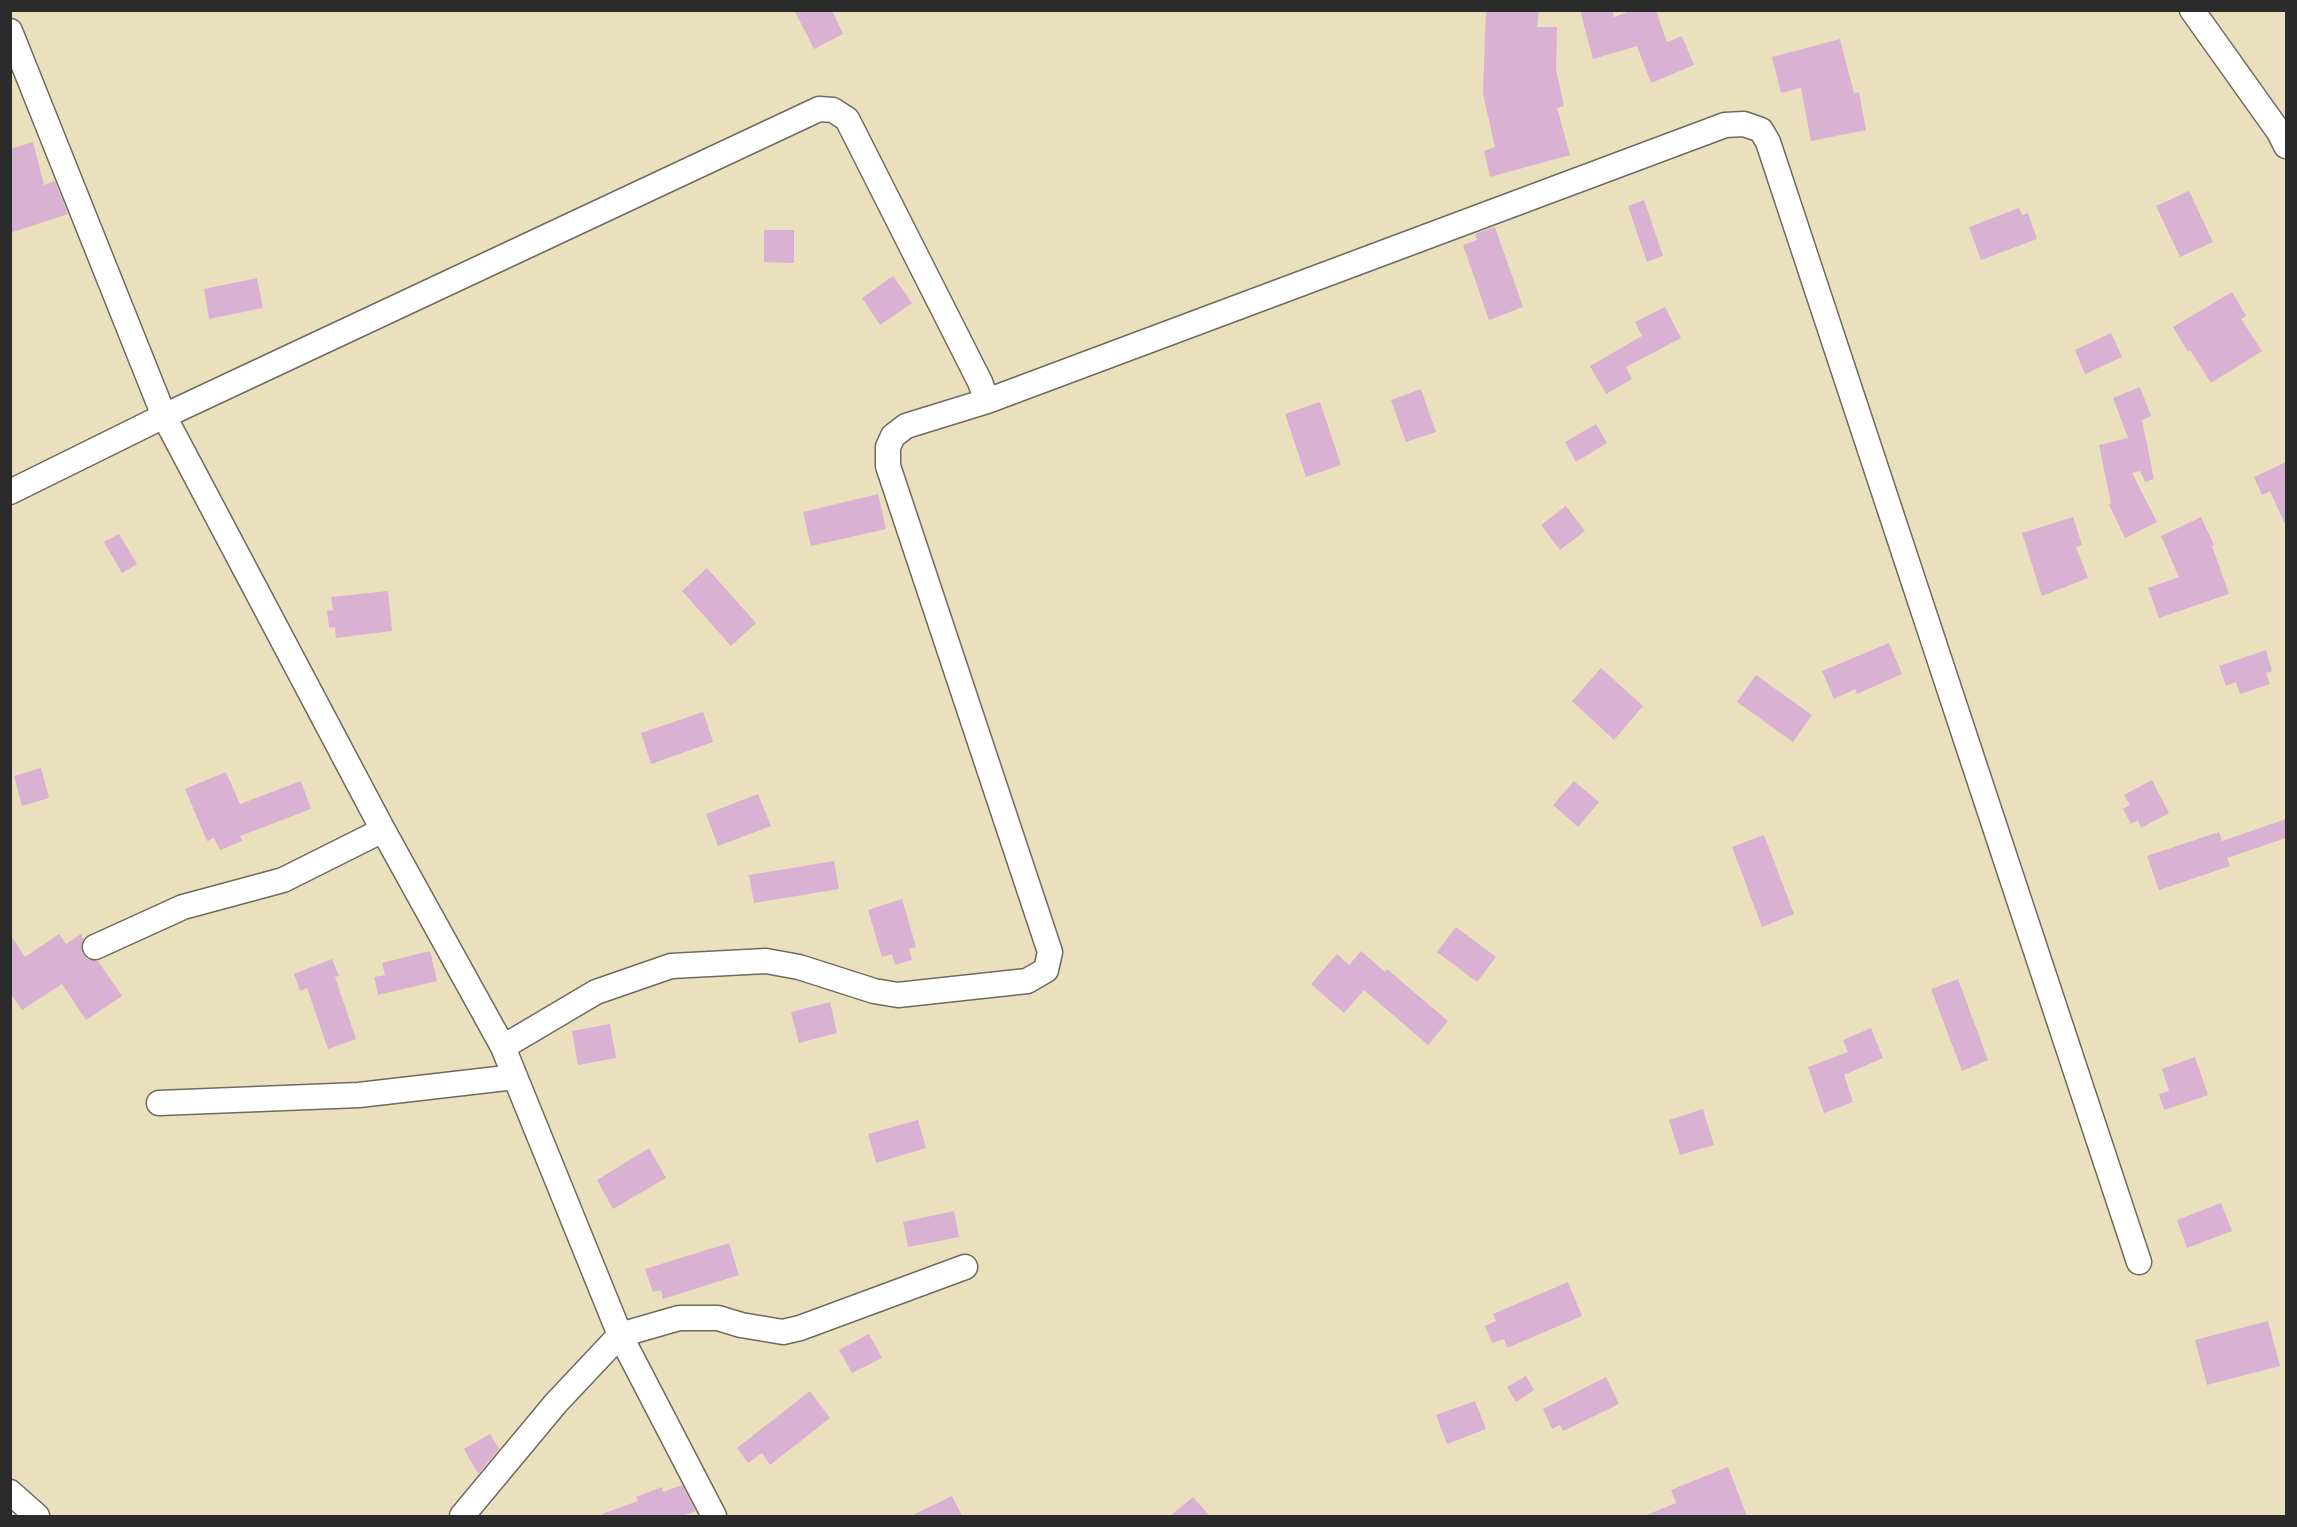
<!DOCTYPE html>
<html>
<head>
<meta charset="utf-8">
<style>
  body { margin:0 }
  #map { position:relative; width:2297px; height:1527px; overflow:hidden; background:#ebe0be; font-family:Kalam,sans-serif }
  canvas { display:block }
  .frame { position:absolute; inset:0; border:12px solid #2b2b2b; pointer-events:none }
</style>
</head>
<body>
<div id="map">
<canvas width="2297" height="1527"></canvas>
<div class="frame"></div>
</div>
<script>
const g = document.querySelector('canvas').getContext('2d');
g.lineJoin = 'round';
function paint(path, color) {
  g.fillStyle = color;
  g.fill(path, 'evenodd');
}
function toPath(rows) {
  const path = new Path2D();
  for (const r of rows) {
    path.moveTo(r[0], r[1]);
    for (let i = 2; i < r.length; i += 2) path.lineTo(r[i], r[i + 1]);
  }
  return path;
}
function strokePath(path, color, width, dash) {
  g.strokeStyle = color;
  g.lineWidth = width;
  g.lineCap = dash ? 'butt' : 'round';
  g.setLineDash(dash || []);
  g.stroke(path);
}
const building = toPath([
  [794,10,832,10,843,34,814,49],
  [1486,10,1539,10,1537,27,1557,27,1556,69,1564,106,1557,108,1570,155,1490,177,1484,151,1495,147,1483,94],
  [1580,10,1612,10,1614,17,1633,10,1656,10,1667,42,1682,36,1694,65,1651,83,1637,46,1593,59],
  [1840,39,1854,93,1859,92,1866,130,1811,141,1801,88,1781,93,1772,57],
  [33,142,44,185,55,181,68,214,10,233,10,149],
  [2189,191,2213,242,2180,257,2156,206],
  [1644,200,1663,256,1647,262,1628,206],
  [2019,208,2022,215,2028,213,2037,239,1981,260,1969,227],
  [1495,227,1523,307,1489,320,1463,245,1477,240,1475,234],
  [764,230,794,230,794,263,764,262],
  [893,276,912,303,880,325,862,298],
  [257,278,263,308,209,319,204,289],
  [2232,292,2246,316,2241,319,2262,351,2211,383,2190,350,2188,352,2173,327],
  [1665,307,1681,338,1626,367,1632,379,1606,394,1590,366,1642,336,1635,322],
  [2111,333,2122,357,2085,374,2075,350],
  [2140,387,2151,416,2142,420,2154,479,2145,482,2140,471,2132,473,2157,522,2125,538,2109,505,2111,503,2099,445,2128,438,2113,398],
  [1421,389,1436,432,1406,442,1391,400],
  [1320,402,1341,465,1306,477,1285,414],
  [1596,424,1607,443,1576,462,1565,442],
  [2286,462,2286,526,2270,491,2262,495,2254,477],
  [878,494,886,529,811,546,803,512],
  [1566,506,1585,531,1560,550,1541,525],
  [2073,517,2082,545,2076,547,2088,578,2042,596,2022,533],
  [2201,517,2214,545,2212,546,2229,594,2159,618,2148,588,2179,577,2161,536],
  [119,534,137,564,122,573,104,542],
  [707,568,756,623,731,646,682,591],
  [388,591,392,631,336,638,335,627,329,628,327,611,333,610,331,597],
  [1889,643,1902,674,1857,694,1855,689,1834,699,1822,671],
  [2266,650,2272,671,2266,673,2270,684,2240,694,2236,682,2226,686,2219,666],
  [1601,668,1643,706,1614,740,1572,701],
  [1756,675,1812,715,1793,742,1737,702],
  [703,712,713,742,651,764,641,733],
  [41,768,49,798,22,806,14,776],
  [226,772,240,804,301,781,311,809,240,836,242,841,220,850,214,838,207,841,185,789],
  [2152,780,2169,813,2141,828,2138,820,2131,824,2123,809,2130,805,2124,795],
  [1574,781,1599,802,1578,827,1553,805],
  [758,794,771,826,718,846,706,814],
  [2286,819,2286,838,2227,858,2230,866,2159,890,2147,856,2219,832,2222,841],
  [1764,835,1794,914,1762,927,1732,847],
  [834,861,839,889,754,903,749,875],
  [902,899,916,947,909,949,912,960,895,965,892,954,882,957,868,910],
  [1456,927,1496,957,1477,982,1437,952],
  [10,934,25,957,59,934,66,944,81,934,83,939,81,946,82,953,87,959,98,961,122,996,86,1020,62,984,22,1010,10,993],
  [430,951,437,981,378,995,374,977,385,975,382,963],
  [1361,951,1385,972,1387,969,1448,1021,1428,1045,1364,990,1344,1013,1311,984,1337,954,1349,965],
  [332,959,339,976,335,977,356,1039,328,1049,307,988,300,991,294,974],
  [1958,979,1988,1060,1962,1071,1931,989],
  [830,1002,837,1033,799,1043,791,1012],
  [610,1024,616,1058,578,1065,572,1031],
  [1871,1028,1883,1058,1844,1075,1853,1102,1824,1113,1808,1067,1848,1052,1843,1040],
  [2195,1057,2208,1095,2164,1110,2159,1094,2169,1091,2162,1069],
  [1703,1109,1714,1145,1680,1155,1669,1120],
  [918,1120,926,1148,876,1163,868,1134],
  [649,1148,666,1178,613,1209,597,1180],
  [2221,1203,2232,1231,2187,1248,2177,1220],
  [954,1211,959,1237,908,1247,903,1222],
  [729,1243,739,1275,663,1299,661,1290,653,1292,645,1269],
  [1568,1282,1582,1316,1507,1348,1504,1339,1492,1343,1485,1326,1496,1321,1493,1314],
  [2268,1321,2280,1366,2207,1385,2195,1340],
  [869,1334,882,1358,852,1373,839,1350],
  [1526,1376,1534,1390,1516,1402,1507,1387],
  [1606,1377,1619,1404,1563,1431,1560,1425,1552,1429,1543,1409],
  [810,1391,830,1418,770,1465,762,1453,748,1463,737,1448],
  [1475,1401,1486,1429,1447,1444,1436,1415],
  [490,1434,499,1449,478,1474,464,1449],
  [1728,1467,1747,1516,1644,1516,1676,1503,1671,1490],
  [682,1485,696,1511,681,1516,602,1516,602,1514,638,1501,636,1497,662,1487,663,1492],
  [952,1496,962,1516,911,1516],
  [1193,1497,1210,1516,1170,1516]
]);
const street = toPath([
  [2192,10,2279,132,2286,146],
  [10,31,164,416,10,492],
  [95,947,183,907,283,880,383,830],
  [503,1047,596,992,671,966,766,961,799,967,874,991,898,995,1027,981,1046,970,1050,952,888,466,888,447,893,436,906,426,987,401],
  [159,1103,359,1095,515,1077],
  [10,1492,37,1516],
  [462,1516,556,1403,620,1335,679,1318,718,1318,741,1325,783,1332,800,1328,965,1267],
  [714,1516,620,1335,503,1047,383,830,164,416,819,109,833,110,847,119,980,382,987,401,1725,125,1744,124,1761,130,1768,142,2139,1262]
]);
paint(building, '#d9b1d2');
strokePath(street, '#6e6a5e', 27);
strokePath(street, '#fff', 24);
</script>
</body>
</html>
